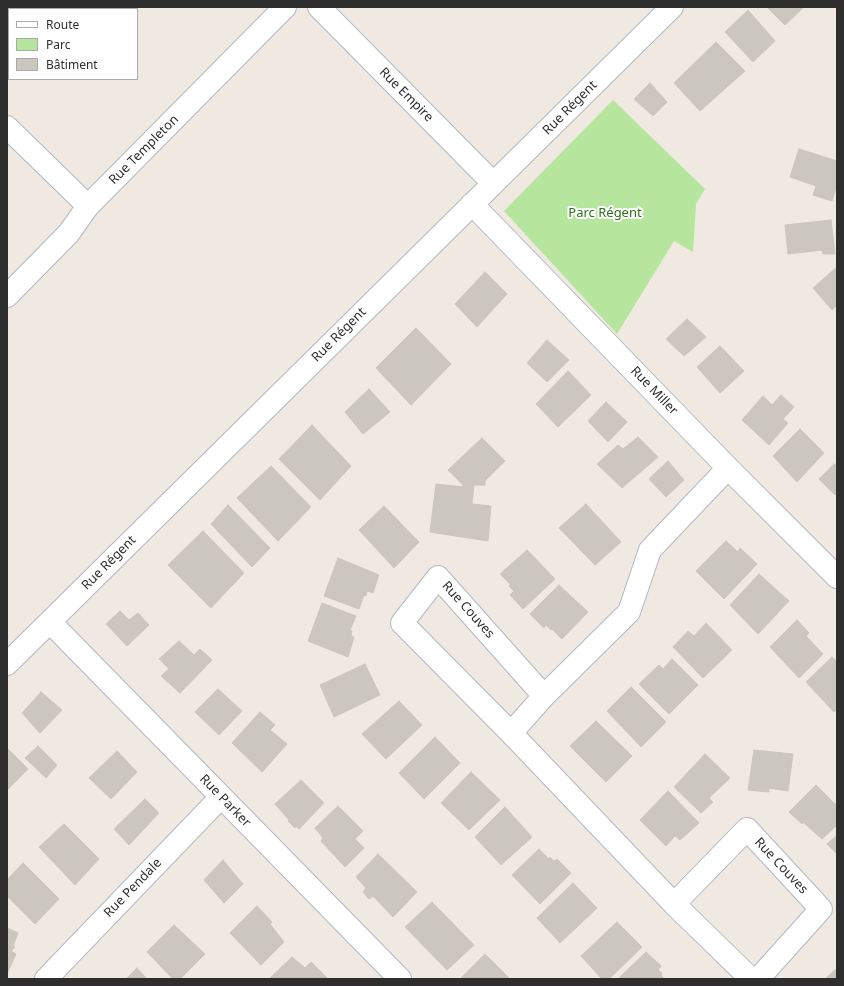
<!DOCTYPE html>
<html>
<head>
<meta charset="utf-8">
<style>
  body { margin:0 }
  #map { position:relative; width:844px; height:986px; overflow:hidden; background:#efe9e1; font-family:"Noto Sans",sans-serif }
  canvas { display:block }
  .frame { position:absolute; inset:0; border:8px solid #2e2e2e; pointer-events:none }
  .legend { position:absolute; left:8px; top:8px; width:130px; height:72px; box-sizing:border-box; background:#fff; border:1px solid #ababab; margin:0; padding:5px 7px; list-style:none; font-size:12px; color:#2e2e2e }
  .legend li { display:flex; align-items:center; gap:8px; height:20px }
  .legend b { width:20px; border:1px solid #ababab }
</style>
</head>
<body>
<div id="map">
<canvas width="844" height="986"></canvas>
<div class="frame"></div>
<ul class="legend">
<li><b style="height:5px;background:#fff"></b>Route</li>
<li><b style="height:11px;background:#b6e59e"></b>Parc</li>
<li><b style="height:11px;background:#cbc7bf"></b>Bâtiment</li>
</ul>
</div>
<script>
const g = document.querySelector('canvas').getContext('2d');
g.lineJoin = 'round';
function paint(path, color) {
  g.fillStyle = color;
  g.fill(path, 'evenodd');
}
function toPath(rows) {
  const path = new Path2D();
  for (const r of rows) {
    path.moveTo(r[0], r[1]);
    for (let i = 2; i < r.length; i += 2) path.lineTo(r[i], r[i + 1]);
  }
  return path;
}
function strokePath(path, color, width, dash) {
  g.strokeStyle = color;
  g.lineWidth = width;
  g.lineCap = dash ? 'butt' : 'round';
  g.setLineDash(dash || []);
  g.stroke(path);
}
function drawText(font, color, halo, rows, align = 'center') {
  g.font = font + ' "Noto Sans",sans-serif';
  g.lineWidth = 4;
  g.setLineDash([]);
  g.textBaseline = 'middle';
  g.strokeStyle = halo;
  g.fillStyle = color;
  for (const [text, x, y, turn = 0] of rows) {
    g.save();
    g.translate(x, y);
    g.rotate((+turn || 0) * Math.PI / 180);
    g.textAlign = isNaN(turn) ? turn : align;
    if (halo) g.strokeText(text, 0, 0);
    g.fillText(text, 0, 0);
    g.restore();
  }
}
const green = toPath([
  [613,100,705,189,696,204,693,252,674,241,617,334,504,211]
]);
const building = toPath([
  [767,7,804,7,785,25,767,7],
  [748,10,775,41,753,62,725,32,748,10],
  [716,42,745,71,700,111,674,83,716,42],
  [650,83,667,102,653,116,634,99,650,83],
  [799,149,837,161,837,185,832,201,813,195,816,186,790,177,799,149],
  [831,220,835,254,823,254,822,250,788,254,785,225,831,220],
  [837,267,837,305,832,310,813,288,837,267],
  [485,272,507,294,477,327,455,304,485,272],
  [687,319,706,337,684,356,666,339,687,319],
  [416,328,451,364,411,405,376,368,416,328],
  [547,340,569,360,547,382,527,363,547,340],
  [720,346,744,371,720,393,697,367,720,346],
  [568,371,591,395,558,427,536,404,568,371],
  [369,389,390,412,363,434,345,412,369,389],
  [781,395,794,407,783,419,788,423,769,445,742,420,763,396,772,405,781,395],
  [606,402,627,422,608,442,588,421,606,402],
  [312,425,351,466,320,500,279,459,312,425],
  [800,429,824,453,797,482,773,456,800,429],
  [638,437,658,457,622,488,597,464,618,445,623,449,638,437],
  [482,438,505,461,485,481,485,485,474,485,472,504,491,506,488,541,430,532,436,484,463,487,463,485,448,470,482,438],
  [668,461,684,480,666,497,649,479,668,461],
  [834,464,837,466,837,493,835,495,819,479,834,464],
  [271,466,311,507,278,541,237,498,271,466],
  [586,504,621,542,595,565,559,528,586,504],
  [228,505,270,548,252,567,211,524,228,505],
  [384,506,419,542,394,568,359,530,384,506],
  [203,531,244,573,211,608,168,565,203,531],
  [726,541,738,552,740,548,757,564,724,599,696,571,726,541],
  [527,550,555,579,523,609,510,595,514,591,509,586,511,585,500,574,527,550],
  [338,558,379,575,373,593,367,591,366,596,364,595,359,609,324,596,338,558],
  [759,574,789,601,758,634,730,605,759,574],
  [559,585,588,612,562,639,552,629,551,630,546,625,544,628,530,614,559,585],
  [322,603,356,616,350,630,352,631,351,636,354,637,348,657,308,641,322,603],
  [120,611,129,620,138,613,149,625,127,646,106,624,120,611],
  [797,620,809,633,806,636,823,654,799,678,770,647,797,620],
  [706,623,732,650,703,678,673,647,688,631,694,636,706,623],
  [179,641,194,655,200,649,212,660,180,693,161,676,169,669,159,659,179,641],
  [832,657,837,662,837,709,834,712,806,682,832,657],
  [672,659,698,685,669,714,639,684,659,665,663,669,672,659],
  [365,664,380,695,334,717,320,685,365,664],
  [631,687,666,722,641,747,607,711,631,687],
  [218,689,242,711,219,735,195,712,218,689],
  [41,692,62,710,40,733,22,713,41,692],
  [399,701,422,725,386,759,362,734,399,701],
  [260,712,275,725,270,730,287,744,262,772,232,743,260,712],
  [596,721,632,756,606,782,570,746,596,721],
  [435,737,460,763,424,799,399,773,435,737],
  [38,746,57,765,46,778,25,758,38,746],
  [7,748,28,769,7,790,7,748],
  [754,750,793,754,788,791,769,788,769,792,748,790,754,750],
  [117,751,137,772,111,799,89,778,117,751],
  [705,754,730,778,709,798,713,802,701,813,674,787,705,754],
  [471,772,500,800,469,830,441,803,471,772],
  [301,780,324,803,299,829,296,826,295,828,288,821,289,820,275,804,301,780],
  [816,785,837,806,837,825,822,839,803,822,802,824,789,812,816,785],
  [668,791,699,823,680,840,675,836,666,846,640,820,668,791],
  [145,799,159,813,129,845,114,829,145,799],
  [338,806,363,831,355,839,364,848,345,867,321,841,323,838,315,828,338,806],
  [505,807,532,837,501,865,475,837,505,807],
  [64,824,99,859,75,885,39,847,64,824],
  [837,835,837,854,827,844,837,835],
  [539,849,549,859,550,857,554,861,557,859,571,873,540,904,512,875,539,849],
  [378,854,417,892,393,917,373,896,369,899,363,892,366,888,356,877,378,854],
  [223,860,243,884,224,903,204,880,223,860],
  [23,863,59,899,35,924,7,896,7,880,23,863],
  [573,883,597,908,560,943,537,918,573,883],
  [432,902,474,945,447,970,405,927,432,902],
  [257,906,272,922,270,924,284,942,261,965,230,933,257,906],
  [617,922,642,947,609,979,602,979,581,956,617,922],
  [174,925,205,954,180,979,173,979,147,952,174,925],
  [7,928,18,933,13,946,15,947,11,951,16,954,7,974,7,928],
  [646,952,661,966,658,970,662,973,661,975,664,979,618,979,646,952],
  [485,954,510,979,460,979,485,954],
  [292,957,305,968,311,962,327,978,269,979,292,957],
  [137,968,147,979,126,979,137,968],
  [837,968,837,979,825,979,837,968]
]);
const minor = toPath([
  [319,7,493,183],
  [7,127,88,206],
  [472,204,728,468,837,577],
  [7,296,69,233,88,206,285,7],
  [50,622,400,979],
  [7,664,672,7],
  [544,696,629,612,650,550,728,468],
  [511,733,544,696,438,577,402,623,511,733,674,904,751,979],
  [674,904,747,829,821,909,758,979],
  [46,979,221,797]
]);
const streetNames = [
  ["Rue Empire",406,95,45],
  ["Rue Régent",570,108,-45],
  ["Rue Templeton",144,150,-45],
  ["Rue Régent",339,335,-45],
  ["Rue Miller",654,391,46],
  ["Rue Régent",109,563,-45],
  ["Rue Couves",468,610,48],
  ["Rue Parker",225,801,46],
  ["Rue Couves",781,866,47],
  ["Rue Pendale",133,888,-46]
];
const parkNames = [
  ["Parc Régent",605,213]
];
paint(green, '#b6e59e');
paint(building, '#cbc7bf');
strokePath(building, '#cbc5ba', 1);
strokePath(minor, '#b4b7c1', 24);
strokePath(minor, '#fff', 22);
drawText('13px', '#2e2e2e', '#fff', streetNames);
drawText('13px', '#2c6e1b', '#fff', parkNames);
</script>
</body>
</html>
